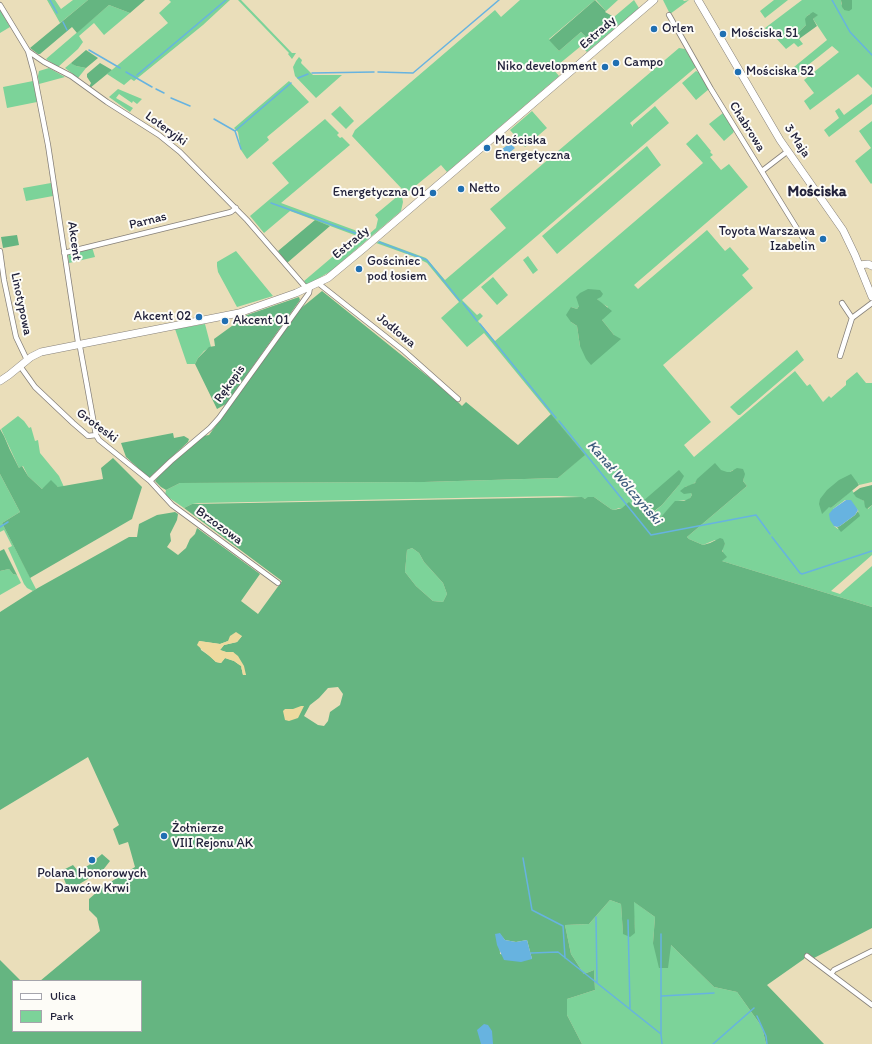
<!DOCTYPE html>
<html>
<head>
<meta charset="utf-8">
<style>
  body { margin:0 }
  #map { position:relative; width:872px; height:1044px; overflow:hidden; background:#eadeba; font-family:Itim,sans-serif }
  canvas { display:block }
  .legend { position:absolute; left:12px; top:980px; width:130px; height:52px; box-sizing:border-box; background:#fdfcf7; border:1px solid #a5a5ac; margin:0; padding:5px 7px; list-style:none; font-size:12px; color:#22223b }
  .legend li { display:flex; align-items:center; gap:8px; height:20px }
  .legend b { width:20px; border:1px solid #a5a5ac }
</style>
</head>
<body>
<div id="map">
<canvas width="872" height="1044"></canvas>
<ul class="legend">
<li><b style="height:5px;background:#fff"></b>Ulica</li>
<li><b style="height:11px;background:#7cd399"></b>Park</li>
</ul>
</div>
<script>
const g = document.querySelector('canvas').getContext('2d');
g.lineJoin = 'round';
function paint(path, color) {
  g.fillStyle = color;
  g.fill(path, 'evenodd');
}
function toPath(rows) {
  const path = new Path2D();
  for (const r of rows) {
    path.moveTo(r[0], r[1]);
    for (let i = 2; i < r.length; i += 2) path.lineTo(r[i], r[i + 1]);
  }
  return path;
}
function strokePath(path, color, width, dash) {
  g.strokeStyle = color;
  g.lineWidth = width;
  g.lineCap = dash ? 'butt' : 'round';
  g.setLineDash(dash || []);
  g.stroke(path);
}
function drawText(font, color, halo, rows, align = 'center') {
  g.font = font + ' Itim,sans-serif';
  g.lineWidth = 4;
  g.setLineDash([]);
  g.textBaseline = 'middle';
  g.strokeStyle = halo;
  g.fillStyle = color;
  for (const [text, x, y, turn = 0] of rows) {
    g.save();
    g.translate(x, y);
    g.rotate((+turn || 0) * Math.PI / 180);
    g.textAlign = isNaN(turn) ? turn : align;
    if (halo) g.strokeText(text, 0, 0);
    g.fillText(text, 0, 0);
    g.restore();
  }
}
const green = toPath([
  [47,0,55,0,61,9,73,0,88,0,60,23],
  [169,0,230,0,203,25,134,81,131,79,124,85,107,74,168,23,159,13,171,2],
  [238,0,241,0,292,53,296,53,292,59,288,54,289,53],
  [520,0,595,0,549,39,559,51,581,32,588,39,634,0,639,8,587,52,581,46,553,69,559,76,447,172,441,165,408,192,402,189,352,136,355,130,495,10,501,17],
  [596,0,618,0,606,11],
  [663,0,683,0,684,1,689,0,670,14],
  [774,0,788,0,765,18,760,11],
  [802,0,841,0,841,3,844,10,852,5,852,0,872,0,872,88,858,74,810,110,804,101,814,93,804,80,839,52,832,46,798,73,794,67,827,40,813,19,817,15,810,14,807,16,806,19,806,25,796,35,803,44,798,47,794,43,786,49,775,37,772,38,765,28],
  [109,5,130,13,104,35,94,23,79,36,83,42,78,49,58,67,46,59],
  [0,10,10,27,0,33],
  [679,48,685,49,696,67,630,123,633,127,633,125,655,106,669,123,462,300,477,315,480,313,483,316,478,321,495,341,703,163,686,144,697,134,711,151,710,152,713,155,710,157,721,170,729,164,748,187,634,285,638,289,707,230,725,251,730,247,749,269,742,275,753,288,663,365,711,422,684,445,694,457,795,371,807,386,810,384,823,402,829,396,831,398,846,385,846,381,857,372,866,383,872,383,872,482,859,485,858,483,830,507,831,508,852,490,855,495,864,501,868,509,872,505,872,555,831,591,840,594,872,566,872,607,722,561,723,553,722,549,725,544,715,540,703,545,689,539,687,537,747,486,743,481,744,476,733,470,730,472,727,472,697,481,692,485,685,487,686,493,691,493,692,495,690,498,688,500,678,501,661,517,657,519,653,519,648,517,662,505,679,485,635,508,619,508,614,510,611,509,594,497,585,499,581,497,558,496,199,503,192,504,184,508,165,495,166,490,180,483,424,482,558,478,584,455,484,333,467,347,441,318,459,302,427,263,415,257,376,243,380,241,426,258,445,280,506,228,490,209],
  [603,294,596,298,601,303,608,307,602,320,614,335,580,346,577,326,571,322,571,307,577,309,579,306],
  [845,500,848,500,858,510,859,514,838,529,834,526,833,509],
  [299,57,302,60,301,63,313,75,342,75,316,98,295,76,293,67,296,61],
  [71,63,76,66,86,68,78,78,65,68],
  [49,68,65,77,39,84,38,76,39,71],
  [696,71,698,72,709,89,696,100,682,83],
  [33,81,37,102,7,108,3,87],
  [289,81,309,102,267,137,269,140,247,159,241,150,238,132,234,128],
  [118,89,142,99,137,104,133,101,132,103,119,94,116,98,133,108,130,112,109,97],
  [872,94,872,104,829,137,824,130,839,118,835,111,839,108,844,115],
  [340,106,354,121,346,129,331,114],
  [532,111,547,128,525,147,510,130],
  [723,113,734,131,733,133,724,141,709,124],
  [325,119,339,133,337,135,340,138,342,137,350,145,281,203,368,235,376,228,378,219,375,215,399,195,402,197,403,202,401,211,367,240,331,271,307,285,304,281,357,236,290,211,264,233,250,216,289,183,272,163],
  [872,121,872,183,871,184,855,161,871,148,859,131],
  [647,146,661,165,557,254,542,236],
  [51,183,53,196,26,201,23,188],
  [92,247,95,257,69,263,68,254],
  [236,251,273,296,237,307,218,272,217,266,217,262],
  [528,256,538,270,533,274,523,260],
  [493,277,508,295,497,305,481,287],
  [205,324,211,347,204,351,198,358,195,364,187,364,175,329],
  [797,350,804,360,740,415,738,415,730,407],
  [18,416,24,421,29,428,31,427,35,441,38,440,40,453,59,476,64,487,58,487,55,485,42,489,28,476,23,466,19,468,1,429],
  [0,474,20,512,2,523,36,589,33,591,27,588,24,584,8,548,12,546,4,530,0,532],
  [412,548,419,553,424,562,443,583,447,594,443,602,433,601,416,586,405,572,407,550],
  [9,569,13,574,17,575,21,583,0,595,0,571],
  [610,900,621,904,623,933,635,933,633,901,655,917,653,943,670,944,714,987,737,992,762,1027,766,1044,582,1044,567,1015,567,999,595,990,594,970,584,974,571,954,565,925,589,924]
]);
const forest = toPath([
  [88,0,145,0,130,13,109,5,77,33,72,27,40,54,38,54,30,48],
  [595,0,606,11,605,12,614,17,588,39,581,32,559,51,549,40],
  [841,0,852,0,852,9,849,11,844,10,842,7],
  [813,12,818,15,813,19,817,26,799,39,796,35,806,25,805,19,807,16],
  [86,50,98,58,86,68,76,66,72,64,71,63],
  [100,63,112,70,90,88,89,87,91,83,87,77,87,74],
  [315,220,330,226,287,263,278,251],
  [17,235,19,245,3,248,1,237],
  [588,289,600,290,603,294,601,297,597,299,612,311,602,320,614,335,621,339,591,365,586,359,580,346,577,326,571,322,566,315,571,307,577,309,579,306,576,297,580,293],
  [322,291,451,395,462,406,466,402,518,445,551,414,585,455,558,478,424,482,180,483,166,490,161,487,155,481,160,474,203,436,209,435,300,309],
  [299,297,300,300,226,404,217,409,195,364,198,358,209,347,215,346,214,339,247,315],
  [0,429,4,436,10,450,19,468,22,466,28,476,42,489,51,480,58,487,103,479,101,468,113,458,142,487,132,519,30,578,2,523,20,512,0,474],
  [173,433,174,438,184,436,189,439,188,442,149,478,126,457,121,443],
  [715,463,721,470,727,472,730,472,737,468,743,469,745,474,743,481,747,486,687,537,689,539,703,545,710,543,720,538,723,539,725,544,722,551,727,557,722,561,872,607,872,928,814,958,807,953,804,959,767,985,824,1044,766,1044,762,1027,737,992,714,987,671,945,668,968,659,968,653,943,655,917,634,902,635,933,630,937,623,934,621,904,610,900,589,924,565,925,571,954,584,974,594,970,595,990,567,999,567,1015,582,1044,0,1044,0,960,21,981,13,981,13,1031,141,1031,141,981,40,981,100,931,97,918,89,910,89,899,104,886,135,867,128,842,119,845,113,829,119,825,88,757,0,810,0,612,36,589,129,537,137,537,139,524,157,515,175,512,178,514,177,520,170,534,171,541,167,547,178,555,186,548,190,539,195,534,197,528,260,574,241,601,258,614,282,581,184,508,192,504,582,497,585,499,588,497,594,497,611,509,614,510,622,508,629,502,635,508,679,470,684,476,679,485,662,505,648,516,653,519,657,519,661,517,675,501,684,501,690,498,692,495,691,493,684,494,680,491,685,487,695,483,697,479],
  [412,548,419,553,424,562,443,583,447,594,443,602,433,601,416,586,405,572,407,550],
  [242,636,237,642,224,645,220,650,226,652,233,652,246,675,243,675,241,666,234,661,225,658,221,663,216,662,211,657,201,650,199,641,220,644],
  [338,687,343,694,340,705,330,712,328,721,324,726,318,725,304,716,310,705,319,698,328,688],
  [499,933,505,940,516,942,527,940,532,959,500,954],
  [851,474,859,485,831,508,829,507,822,514,819,504,820,499,827,490,839,480],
  [872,485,872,505,867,509,865,507,864,501,856,497,853,493,860,488],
  [858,511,860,516,841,532,837,527,840,526,855,515],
  [4,549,17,575,13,574,9,569,0,571,0,551],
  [102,854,110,861,103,870,81,883,69,892,61,871,73,865,78,871,89,865]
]);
const sand = toPath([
  [236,632,242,636,237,642,224,645,220,650,226,652,233,652,238,656,244,666,246,675,243,675,241,666,234,661,225,658,221,663,216,662,197,645,199,641,220,644,228,641,230,636],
  [301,706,304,706,298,718,289,721,285,720,283,711,285,709,293,709]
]);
const water = toPath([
  [510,143,515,148,502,159,497,153],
  [846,500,851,500,858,510,855,515,840,526,837,527,834,526,830,520,829,514,833,509],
  [500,933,505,940,516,942,527,940,532,959,521,962,504,960,497,945,495,934],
  [484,1024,488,1025,492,1031,493,1044,481,1044,477,1030]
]);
const stream = toPath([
  [50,0,57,13],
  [832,0,850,32,872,55],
  [63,22,67,30],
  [89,50,120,68],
  [126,72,152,87],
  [378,72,413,73,499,0],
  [312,73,374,72],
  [137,75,226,0],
  [298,78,308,74],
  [156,89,164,93],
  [171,98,190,106],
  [214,119,235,131,241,149],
  [235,131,291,83],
  [271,203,369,238],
  [379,242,427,260,460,301],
  [463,303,477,321],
  [480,324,556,418],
  [559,421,651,535,756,515,770,534],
  [0,527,8,522],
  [772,537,800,573,802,574,872,551],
  [523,858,532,910,563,926,565,958],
  [596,917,597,983],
  [628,920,630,1008],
  [531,953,558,952,661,1034,662,1044],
  [662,996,714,993],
  [757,1016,766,1036,767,1044],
  [661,1034,661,934],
  [713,1044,754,1008]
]);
const street = toPath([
  [0,5,28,51,44,62,71,76,107,102,159,135,180,152,247,220,307,289],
  [669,15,711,89,809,248],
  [28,51,34,73,48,145,78,342,80,347,96,435,99,440,150,481,172,505,278,583],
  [762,171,788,151],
  [0,251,4,280,16,337,27,360],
  [64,253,231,212,236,208],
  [318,283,404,351,458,399],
  [842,303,852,318],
  [840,356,852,318,872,303],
  [20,366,35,387,73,423,88,436,96,435],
  [150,481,171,461,210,428,219,418,309,293,310,287],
  [807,956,872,1005],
  [831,974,834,970,872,951]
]);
const secondary = toPath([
  [698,0,780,140,843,230,855,255,872,297],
  [859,265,868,264,872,266],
  [0,381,9,375,31,357,41,352,239,313,296,293,328,278,363,249,654,0]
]);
const markers = [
  [654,29,4,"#1f6fb2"],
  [723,34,4,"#1f6fb2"],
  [616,63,4,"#1f6fb2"],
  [605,67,4,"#1f6fb2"],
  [738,72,4,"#1f6fb2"],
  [487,148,4,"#1f6fb2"],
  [461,189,4,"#1f6fb2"],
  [433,193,4,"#1f6fb2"],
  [823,239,4,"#1f6fb2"],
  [359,269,4,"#1f6fb2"],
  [199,317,4,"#1f6fb2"],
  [225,321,4,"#1f6fb2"],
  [164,836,4,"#1f6fb2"],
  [92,860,4,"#1f6fb2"]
];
const poiNames = [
  ["Orlen",662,29],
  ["Mościska 51",731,34],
  ["Campo",624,63],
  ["Niko development",597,67,"right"],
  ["Mościska 52",746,72],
  ["Mościska",495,141],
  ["Energetyczna",495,156],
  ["Netto",469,189],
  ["Energetyczna 01",425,193,"right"],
  ["Toyota Warszawa",815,232,"right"],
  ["Izabelin",815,247,"right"],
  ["Gościniec",367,262],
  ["pod łosiem",367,277],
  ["Akcent 02",191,317,"right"],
  ["Akcent 01",233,321],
  ["Żołnierze",172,829],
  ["VIII Rejonu AK",172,844],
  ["Polana Honorowych",92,874,"center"],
  ["Dawców Krwi",92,889,"center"]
];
const streetNames = [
  ["Estrady",598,33,-41],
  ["Chabrowa",747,127,58],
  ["Loteryjki",166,129,36],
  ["3 Maja",797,141,57],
  ["Parnas",148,221,-14],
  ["Akcent",74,241,82],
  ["Estrady",351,243,-40],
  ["Linotypowa",21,304,78],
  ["Jodłowa",396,331,39],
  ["Rękopis",230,384,-54],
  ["Groteski",97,426,36],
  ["Brzozowa",219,526,36]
];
const waterNames = [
  ["Kanał Wólczyński",624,483,49]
];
const quarterNames = [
  ["Mościska",817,192]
];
paint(green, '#7cd399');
paint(forest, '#65b581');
paint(sand, '#eeda9e');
paint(water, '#67b3e0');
strokePath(stream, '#67b3e0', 1.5);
strokePath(street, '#86807a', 6);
strokePath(secondary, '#86807a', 8);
strokePath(street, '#fff', 4.5);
strokePath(secondary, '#fff', 7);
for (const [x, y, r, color] of markers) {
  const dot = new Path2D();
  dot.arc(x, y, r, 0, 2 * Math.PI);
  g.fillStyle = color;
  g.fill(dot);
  strokePath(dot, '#fdfcf7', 1.5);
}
drawText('13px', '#22223b', '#fdfcf7', poiNames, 'left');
drawText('13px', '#22223b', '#fdfcf7', streetNames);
drawText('italic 14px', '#3e5c7d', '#fdfcf7', waterNames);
drawText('bold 15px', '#22223b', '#fdfcf7', quarterNames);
</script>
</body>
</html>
